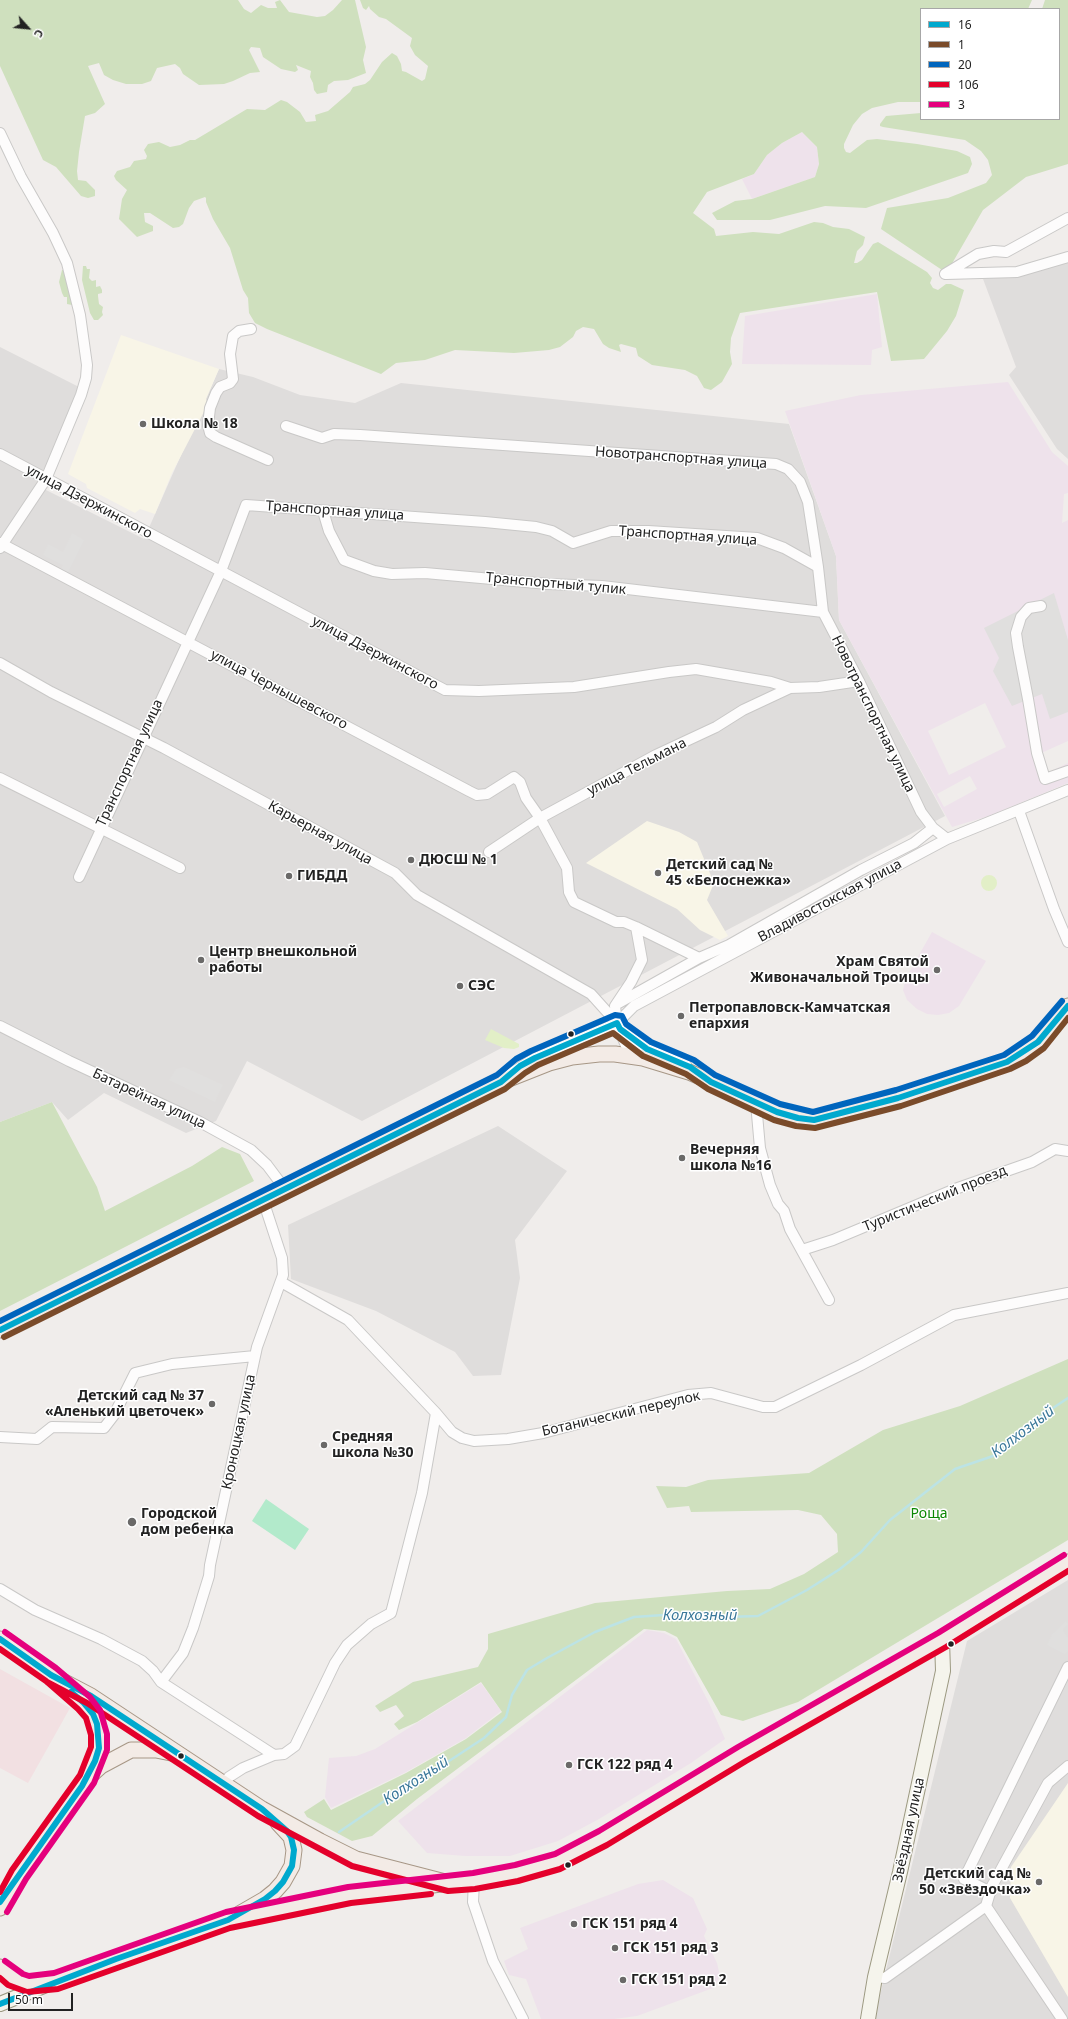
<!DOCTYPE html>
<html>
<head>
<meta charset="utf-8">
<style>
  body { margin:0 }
  #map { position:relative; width:1068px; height:2019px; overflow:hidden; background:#f0edeb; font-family:"Noto Sans",sans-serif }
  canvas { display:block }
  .legend { position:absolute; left:920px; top:8px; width:140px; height:112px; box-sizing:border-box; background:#fff; border:1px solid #a7a7a7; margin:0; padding:5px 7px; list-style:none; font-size:12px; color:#222 }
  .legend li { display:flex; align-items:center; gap:8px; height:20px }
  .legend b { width:20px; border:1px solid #a7a7a7 }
  .north { position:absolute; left:8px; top:8px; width:40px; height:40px; -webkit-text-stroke:3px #fff; paint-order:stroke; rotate:117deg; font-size:11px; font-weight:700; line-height:16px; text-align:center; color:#222 }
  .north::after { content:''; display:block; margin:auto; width:14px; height:18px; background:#222; clip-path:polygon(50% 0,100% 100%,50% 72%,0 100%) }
  .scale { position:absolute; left:8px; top:1993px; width:65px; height:18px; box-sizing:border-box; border:2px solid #222; border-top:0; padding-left:5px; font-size:12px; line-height:14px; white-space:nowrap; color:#222; -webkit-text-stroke:3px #fff; paint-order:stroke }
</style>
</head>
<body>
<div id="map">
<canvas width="1068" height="2019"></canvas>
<ul class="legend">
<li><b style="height:5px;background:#00a9ce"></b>16</li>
<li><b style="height:5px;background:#7a4b2a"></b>1</li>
<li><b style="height:5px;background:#0065bd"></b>20</li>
<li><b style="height:5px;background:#e4002b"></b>106</li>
<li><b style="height:5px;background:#e5007d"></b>3</li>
</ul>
<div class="north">С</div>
<div class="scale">50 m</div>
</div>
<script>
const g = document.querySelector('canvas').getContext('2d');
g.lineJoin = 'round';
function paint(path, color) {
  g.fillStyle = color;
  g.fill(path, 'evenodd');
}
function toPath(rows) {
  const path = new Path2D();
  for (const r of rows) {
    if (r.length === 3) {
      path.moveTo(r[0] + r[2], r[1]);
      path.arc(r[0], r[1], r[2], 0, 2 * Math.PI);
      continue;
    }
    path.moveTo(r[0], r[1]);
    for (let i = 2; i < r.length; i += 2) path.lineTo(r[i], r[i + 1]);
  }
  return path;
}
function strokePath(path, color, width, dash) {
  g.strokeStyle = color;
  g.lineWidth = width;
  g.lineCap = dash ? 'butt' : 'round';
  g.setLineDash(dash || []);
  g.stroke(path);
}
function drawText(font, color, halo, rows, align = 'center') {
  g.font = font + ' "Noto Sans",sans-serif';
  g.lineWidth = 3;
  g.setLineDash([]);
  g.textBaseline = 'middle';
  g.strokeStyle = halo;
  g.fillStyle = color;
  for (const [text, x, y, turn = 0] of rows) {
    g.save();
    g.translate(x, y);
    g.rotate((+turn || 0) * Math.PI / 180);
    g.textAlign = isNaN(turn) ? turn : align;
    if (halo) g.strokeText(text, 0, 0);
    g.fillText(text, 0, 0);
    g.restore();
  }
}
const residential = toPath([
  [1068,260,1068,459,1057,449,1009,375,1016,367,983,279,1016,275],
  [0,347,79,387,52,453,36,485,144,539,219,369,253,377,300,395,355,403,401,383,789,424,836,556,839,620,945,816,362,1121,247,1061,216,1121,186,1133,104,1093,68,1120,52,1102,0,1122],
  [498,1126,567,1171,515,1240,520,1278,501,1375,473,1376,455,1352,376,1311,291,1279,288,1225],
  [1068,1580,1068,2019,874,2019,967,1641]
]);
const commercial = toPath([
  [0,1669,70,1708,28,1783,0,1768]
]);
const industrial = toPath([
  [802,132,817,147,819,164,815,177,752,199,742,179,754,174,767,155,782,143],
  [877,294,882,347,872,350,871,365,742,364,745,316],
  [1008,382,1052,452,1068,466,1068,493,1064,494,1062,523,1068,520,1068,741,1039,754,1047,773,1068,763,1068,783,989,816,952,827,839,620,836,556,785,411,861,395],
  [985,703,1006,747,949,775,928,731],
  [970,776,977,789,944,807,937,794],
  [932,932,986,961,959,1006,949,1013,938,1015,927,1014,917,1009,907,1000,903,990,906,978],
  [647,1630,664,1633,676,1639,709,1703,725,1739,691,1763,599,1819,558,1841,510,1856,465,1856,427,1853,398,1821],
  [481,1683,501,1711,466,1738,406,1772,331,1808,325,1797,329,1758,356,1756,375,1749],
  [663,1880,693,1898,707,1929,704,1936,717,1963,720,1976,713,1988,637,2016,614,2019,541,2019,526,1979,509,1975,504,1961,528,1949,520,1928,638,1884]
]);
const education = toPath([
  [121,335,219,369,206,399,208,404,172,473,155,514,140,509,135,513,87,488,86,484,68,474],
  [647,821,679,832,697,842,714,883,707,900,728,936,720,940,700,930,677,909,586,863],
  [1068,1783,1068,1997,1010,1898,1011,1867]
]);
const grass = toPath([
  [989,883,8],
  [491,1029,519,1044,519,1047,514,1049,504,1048,485,1040]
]);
const forest = toPath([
  [0,0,238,0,244,9,251,13,261,5,268,8,277,8,275,2,280,0,289,12,317,17,325,16,333,10,342,0,355,0,366,47,363,60,366,73,348,80,334,81,328,85,327,92,317,94,314,90,313,83,310,77,311,71,296,65,298,70,295,72,281,69,263,57,260,48,251,47,249,50,260,72,250,73,233,81,224,84,199,85,183,74,180,68,175,64,157,68,151,81,142,84,126,84,113,80,104,75,99,63,88,66,105,104,95,113,85,116,79,152,77,171,78,180,86,181,95,190,95,196,88,198,81,196,56,167,43,160,0,66],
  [360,0,1032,0,1028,9,921,9,921,102,898,102,872,108,862,114,853,125,844,144,844,148,846,152,850,153,867,140,877,139,917,144,957,151,970,157,972,164,968,173,866,208,825,206,770,220,717,220,712,213,735,201,752,199,815,177,819,164,817,147,802,132,782,143,767,155,754,174,707,192,693,213,714,229,716,236,753,232,779,234,814,222,823,223,833,227,849,229,865,237,863,245,857,251,854,263,857,263,862,260,873,244,878,242,927,272,932,278,930,283,933,288,938,290,946,284,951,284,964,290,956,316,947,331,924,359,891,361,877,292,740,313,731,338,730,352,732,364,722,382,711,390,704,388,697,376,685,370,652,365,638,356,636,348,621,344,619,345,621,352,609,348,603,344,594,329,583,327,576,331,573,337,560,347,549,350,514,353,455,350,425,360,396,363,381,374,267,329,255,323,249,313,248,298,243,290,230,248,213,219,206,202,206,198,205,197,194,201,189,208,183,224,179,227,173,228,150,213,144,213,145,222,153,226,153,231,137,237,119,219,122,199,127,190,116,180,114,176,117,171,130,167,134,161,146,159,147,156,144,150,148,144,159,142,170,147,180,145,190,140,195,140,247,109,265,110,281,100,287,102,300,112,306,122,316,121,315,115,328,111,350,92,353,87,365,84,370,80,382,62,392,53,397,56,401,64,402,71,406,72,422,81,425,79,428,66,415,55,410,46,412,38,386,19,379,17,370,9,369,6,366,10,363,8],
  [1045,0,1068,0,1068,164,1026,177,983,210,950,267,945,272,881,229,887,208,948,198,986,183,992,175,988,160,981,151,965,140,883,127,880,126,880,124,886,116,921,113,921,119,1059,119,1059,9,1042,9],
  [83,266,86,266,87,269,90,269,89,278,92,281,96,280,96,287,100,286,102,290,102,293,98,294,98,296,99,304,103,307,102,312,103,315,98,320,94,320,90,313,82,280],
  [62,270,65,270,72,305,67,304,67,297,64,297,62,293,59,282],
  [52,1102,97,1187,105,1211,192,1166,222,1147,240,1154,254,1181,0,1311,0,1122],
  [1068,1359,1068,1540,798,1702,743,1721,721,1715,677,1637,665,1631,644,1629,417,1799,372,1836,352,1841,307,1817,304,1812,324,1799,331,1810,406,1773,466,1739,502,1712,481,1682,417,1722,399,1730,394,1724,404,1716,396,1705,380,1712,375,1706,413,1682,478,1667,488,1649,488,1634,595,1603,727,1591,770,1589,804,1574,838,1552,837,1534,821,1515,798,1510,691,1512,689,1506,667,1508,656,1486,686,1487,708,1480,809,1473,883,1430,960,1406]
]);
const pitch = toPath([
  [266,1499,309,1529,295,1550,252,1521]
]);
const parking = toPath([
  [72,533,84,540,67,574,60,571,63,565,43,555,48,544,63,552],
  [1054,593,1068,640,1068,712,1050,719,1042,694,1012,706,993,671,999,658,984,628],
  [184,1067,223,1085,215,1102,169,1080,176,1069],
  [1066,1621,1068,1624,1063,1630,1068,1638,1068,1651,1065,1654,1047,1645,1052,1634],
  [940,1877,955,1882,955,1885,942,1893]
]);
const stream = toPath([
  [339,1832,415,1780,446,1763,484,1738,506,1717,512,1695,527,1670,547,1658,595,1632,634,1617,679,1614,725,1617,758,1616,807,1590,840,1569,861,1552,890,1520,955,1469,993,1456,1023,1428,1068,1398]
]);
const street = toPath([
  [0,133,21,177,53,233,67,263,80,315,87,365,86,378,81,395,46,479,0,548],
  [945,274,978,254,994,251,1006,252,1068,218],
  [946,274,1017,272,1068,257],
  [251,329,239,331,233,336,230,354,233,379,230,383,220,387,216,393,210,408,208,425,210,433,216,437,268,460],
  [286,426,322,438,334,434,360,435,761,463,776,464,788,469,800,482,808,502,818,567,823,612,859,681,921,812,933,828,947,839],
  [0,454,445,690,479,691,574,687,669,672,696,669,771,682,790,688,819,687,859,681],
  [323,511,329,531,344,560,374,571,392,574,425,573,548,584,602,586,823,612],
  [0,543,469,791,477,795,487,794,514,777,520,782,526,798,540,818,567,868,569,892,574,902,616,922,624,922,636,927,642,960,631,982,615,1006,617,1023],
  [1041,606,1029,608,1021,617,1016,633,1018,647,1028,699,1037,753,1045,779,1068,771],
  [0,663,51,692,164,748,395,873,417,895,591,994,617,1023,630,1056],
  [0,778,180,868],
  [1019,811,1054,909,1068,942],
  [489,852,540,818,656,755,716,727,743,710,790,688],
  [79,877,221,571,246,505,485,522,536,527,552,531,573,543,611,531,648,531,757,538,784,548,818,567],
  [636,927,699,958],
  [617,1004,699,958,729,945,861,870,914,843,933,828],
  [0,1026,69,1061,200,1122,251,1150,267,1165,285,1189],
  [620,1029,647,1049,686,1065],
  [508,1075,535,1058,617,1023,634,1006,947,839,1068,790],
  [756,1103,760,1148,770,1185,778,1204,784,1211,790,1229,829,1300],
  [802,1250,833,1240,955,1189,1032,1162,1055,1149,1068,1151],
  [281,1282,348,1320,436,1413,452,1432,462,1438,474,1441,508,1439,543,1433,688,1395,711,1393,763,1407,775,1407,861,1365,954,1315,1068,1293],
  [0,1437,37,1439,52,1427,104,1428,114,1415,135,1373,172,1364,255,1356],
  [0,1589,35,1610,101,1639,142,1661,153,1671,161,1682,274,1755],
  [161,1682,183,1653,193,1628,209,1576,210,1565,257,1347,283,1275,282,1258,263,1200],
  [224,1783,229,1777,243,1768,274,1755,284,1754,295,1746,335,1663,347,1645,371,1624,391,1613,422,1493,436,1413],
  [474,1881,473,1902,493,1961,523,2019],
  [991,1892,964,1879,1068,1667],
  [986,1906,1062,2019],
  [875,1977,885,1978,986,1906,992,1886,1048,1783,1068,1766]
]);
const secondary = toPath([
  [0,2004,51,1983],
  [868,2019,875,1977,900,1872,943,1671,942,1640]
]);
const primary = toPath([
  [0,1330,501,1082,549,1063,572,1057,599,1054,615,1054,643,1058,689,1072,789,1116,806,1119,821,1119,947,1083,1007,1062,1022,1054,1038,1042,1068,1006],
  [0,1639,51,1675,84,1703,93,1714,99,1734,99,1748,87,1779,19,1875,0,1908],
  [51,1675,91,1696,262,1809,320,1841,356,1859,449,1883,474,1881,517,1873,558,1861,603,1838,742,1754,942,1640,1068,1562],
  [91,1775,101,1766,131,1750,156,1750,171,1753],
  [239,1914,265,1899,275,1891,283,1882,292,1866,294,1850,291,1837,278,1823],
  [0,1967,12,1978,20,1982,29,1984,56,1981,161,1943,228,1920,350,1895,441,1884]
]);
const bus1 = toPath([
  [0,1330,501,1082,520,1066,535,1058,617,1023,620,1029,647,1049,690,1067,711,1082,777,1112,798,1118,814,1120,898,1098,1007,1062,1038,1042,1068,1006],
  [0,1639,51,1675,91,1696,262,1809,287,1831,291,1837,294,1850,292,1866,283,1882,275,1891,265,1899,228,1920,116,1959,0,2004],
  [0,1902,82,1786,95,1761,99,1748,97,1724,93,1714,84,1703,71,1692]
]);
const bus2 = toPath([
  [4,1337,505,1089,525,1073,538,1065,613,1033,643,1056,686,1074,708,1089,774,1120,796,1126,815,1128,901,1106,1010,1069,1026,1061,1044,1048,1068,1018]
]);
const bus3 = toPath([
  [0,1321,497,1075,516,1059,531,1051,615,1015,622,1016,626,1024,651,1042,694,1060,715,1075,780,1104,813,1112,896,1090,1004,1055,1032,1036,1062,1001]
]);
const bus4 = toPath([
  [0,1649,46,1681,78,1709,86,1718,91,1735,91,1747,80,1775,12,1870,0,1892],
  [47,1682,87,1703,258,1816,352,1866,448,1891,475,1889,518,1881,560,1869,607,1845,746,1761,946,1647,1068,1571],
  [0,1978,8,1985,27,1992,58,1989,230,1928,351,1903,431,1894]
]);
const bus5 = toPath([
  [5,1632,56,1668,90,1697,100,1710,107,1734,107,1750,94,1783,26,1879,7,1912],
  [5,1961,23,1974,29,1976,54,1973,226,1912,348,1887,473,1873,515,1865,555,1854,599,1831,738,1747,938,1633,1064,1555]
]);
const markers = [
  [143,424,4,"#6a6968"],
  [411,860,4,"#6a6968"],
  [658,873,4,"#6a6968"],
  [289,876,4,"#6a6968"],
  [201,960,4,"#6a6968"],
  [937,970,4,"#6a6968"],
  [460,986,4,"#6a6968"],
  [681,1016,4,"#6a6968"],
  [571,1034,3.5,"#222"],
  [682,1158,4,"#6a6968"],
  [212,1404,4,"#6a6968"],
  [324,1445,4,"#6a6968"],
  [132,1522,5,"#6a6968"],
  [951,1644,3.5,"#222"],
  [181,1756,3.5,"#222"],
  [569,1765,4,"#6a6968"],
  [568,1865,3.5,"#222"],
  [1039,1882,4,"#6a6968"],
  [574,1924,4,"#6a6968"],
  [615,1948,4,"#6a6968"],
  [623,1980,4,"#6a6968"]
];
const poiNames = [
  ["Школа № 18",151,424],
  ["ДЮСШ № 1",419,860],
  ["Детский сад №",666,865],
  ["45 «Белоснежка»",666,881],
  ["ГИБДД",297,876],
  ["Центр внешкольной",209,952],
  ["работы",209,968],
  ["Храм Святой",929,962,"right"],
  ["Живоначальной Троицы",929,978,"right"],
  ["СЭС",468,986],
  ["Петропавловск-Камчатская",689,1008],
  ["епархия",689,1024],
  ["Вечерняя",690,1150],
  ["школа №16",690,1166],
  ["Детский сад № 37",204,1396,"right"],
  ["«Аленький цветочек»",204,1412,"right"],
  ["Средняя",332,1437],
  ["школа №30",332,1453],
  ["Городской",141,1514],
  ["дом ребенка",141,1530],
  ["ГСК 122 ряд 4",577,1765],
  ["Детский сад №",1031,1874,"right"],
  ["50 «Звёздочка»",1031,1890,"right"],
  ["ГСК 151 ряд 4",582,1924],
  ["ГСК 151 ряд 3",623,1948],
  ["ГСК 151 ряд 2",631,1980]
];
const streetNames = [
  ["Новотранспортная улица",681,458,4],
  ["улица Дзержинского",89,502,28],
  ["Транспортная улица",335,511,4],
  ["Транспортная улица",688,536,4],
  ["Транспортный тупик",556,584,5],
  ["улица Дзержинского",375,653,28],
  ["улица Чернышевского",279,690,28],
  ["Новотранспортная улица",873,714,64],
  ["Транспортная улица",130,763,-65],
  ["улица Тельмана",637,767,-27],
  ["Карьерная улица",320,833,29],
  ["Владивостокская улица",830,901,-28],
  ["Батарейная улица",149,1099,25],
  ["Туристический проезд",935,1199,-22],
  ["Ботанический переулок",621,1414,-13],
  ["Кроноцкая улица",239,1432,-78],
  ["Звёздная улица",909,1830,-78]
];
const parkNames = [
  ["Роща",929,1514]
];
const waterNames = [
  ["Колхозный",1023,1432,-37],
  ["Колхозный",700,1616],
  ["Колхозный",416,1781,-33]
];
paint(residential, '#dfdddc');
paint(commercial, '#f2e0e2');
paint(industrial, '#eee2eb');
paint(education, '#f8f5e7');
paint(grass, '#e2efc7');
paint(forest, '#cfe0be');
paint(pitch, '#b2eacb');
paint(parking, '#e0dfde');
strokePath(stream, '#bce3e5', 2.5);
strokePath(street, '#c9c8c7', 12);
strokePath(secondary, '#9c9981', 16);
strokePath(primary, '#a79786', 17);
strokePath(street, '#fdfcfc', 10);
strokePath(secondary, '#f5f4ec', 14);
strokePath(primary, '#f3ebe6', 15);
strokePath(bus1, '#00a9ce', 6);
strokePath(bus2, '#7a4b2a', 6);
strokePath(bus3, '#0065bd', 6);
strokePath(bus4, '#e4002b', 6);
strokePath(bus5, '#e5007d', 6);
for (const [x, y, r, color] of markers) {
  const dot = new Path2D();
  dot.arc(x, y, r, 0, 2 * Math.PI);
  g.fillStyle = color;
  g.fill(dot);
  strokePath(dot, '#fff', 1.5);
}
drawText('bold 14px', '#222', '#fff', poiNames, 'left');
drawText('14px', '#222', '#fff', streetNames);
drawText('14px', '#0b8803', '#fff', parkNames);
drawText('italic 15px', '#3a789a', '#fff', waterNames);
</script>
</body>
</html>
